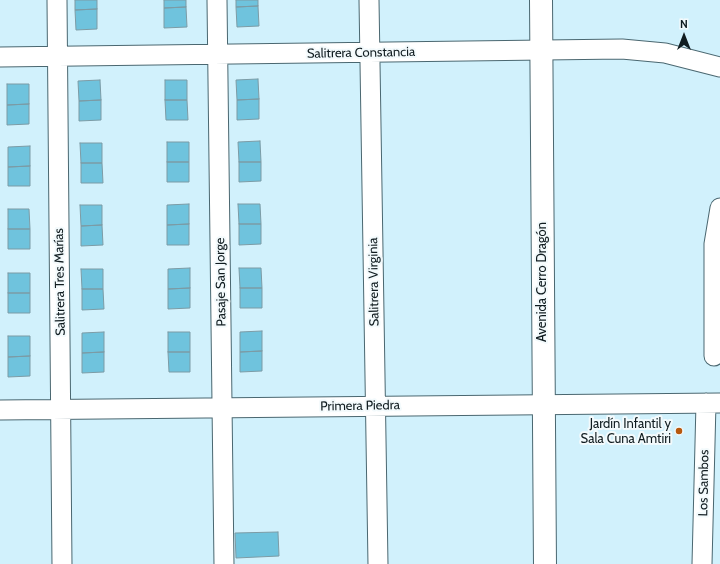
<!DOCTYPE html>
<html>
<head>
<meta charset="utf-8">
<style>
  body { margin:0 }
  #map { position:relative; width:720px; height:564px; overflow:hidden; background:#d1f1fc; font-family:Cabin,sans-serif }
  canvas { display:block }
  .north { position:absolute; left:664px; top:16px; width:40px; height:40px; -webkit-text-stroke:3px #f3fafc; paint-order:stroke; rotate:0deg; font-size:11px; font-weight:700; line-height:16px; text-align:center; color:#101c20 }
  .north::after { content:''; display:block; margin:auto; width:14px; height:18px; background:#101c20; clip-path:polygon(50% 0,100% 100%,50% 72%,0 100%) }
</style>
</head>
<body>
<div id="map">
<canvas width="720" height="564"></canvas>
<div class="north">N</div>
</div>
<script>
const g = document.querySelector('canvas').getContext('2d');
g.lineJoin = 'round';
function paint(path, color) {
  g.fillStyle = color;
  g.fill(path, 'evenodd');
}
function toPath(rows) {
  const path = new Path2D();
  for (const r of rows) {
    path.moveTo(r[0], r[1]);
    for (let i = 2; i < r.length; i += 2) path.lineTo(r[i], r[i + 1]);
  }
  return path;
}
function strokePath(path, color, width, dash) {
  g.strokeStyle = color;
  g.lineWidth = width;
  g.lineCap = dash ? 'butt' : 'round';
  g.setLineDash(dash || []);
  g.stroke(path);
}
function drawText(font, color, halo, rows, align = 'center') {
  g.font = font + ' Cabin,sans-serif';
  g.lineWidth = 4;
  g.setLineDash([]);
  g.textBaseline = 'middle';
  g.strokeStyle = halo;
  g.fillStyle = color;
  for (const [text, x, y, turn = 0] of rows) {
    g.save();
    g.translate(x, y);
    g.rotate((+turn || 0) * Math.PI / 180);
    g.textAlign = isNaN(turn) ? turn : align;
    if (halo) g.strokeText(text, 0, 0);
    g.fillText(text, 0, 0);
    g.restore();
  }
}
const building = toPath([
  [75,0,97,0,97,9,75,10,75,0],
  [164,0,186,0,186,7,164,8,164,0],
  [236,0,258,0,258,6,236,7,236,0],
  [258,6,259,26,237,27,236,7,258,6],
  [186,7,187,27,164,28,164,8,186,7],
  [97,9,97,29,76,30,75,10,97,9],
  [258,79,259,99,237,100,236,80,258,79],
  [100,80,101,100,79,101,78,81,100,80],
  [165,80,187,80,187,100,165,100,165,80],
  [7,84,29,84,29,104,7,105,7,84],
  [259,99,259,119,237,120,237,100,259,99],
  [101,100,101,120,79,121,79,101,101,100],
  [165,100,187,100,188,120,166,120,165,100],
  [29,104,29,124,7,125,7,105,29,104],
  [260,141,261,162,239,162,238,142,260,141],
  [167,142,189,142,189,162,167,162,167,142],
  [80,143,102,143,102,163,81,163,80,143],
  [30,146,30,166,8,167,8,147,30,146],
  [167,162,189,162,189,182,167,182,167,162],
  [239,162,261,162,261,181,239,182,239,162],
  [81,163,102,163,103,183,81,183,81,163],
  [30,166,30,186,8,186,8,167,30,166],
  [189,204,189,224,167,225,167,205,189,204],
  [238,204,260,204,261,224,239,224,238,204],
  [80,205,102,205,102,225,81,226,80,205],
  [8,209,29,209,30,229,8,229,8,209],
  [189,224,189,245,167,245,167,225,189,224],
  [239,224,261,224,261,244,239,245,239,224],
  [102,225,103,245,81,246,81,226,102,225],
  [8,229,30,229,30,249,8,249,8,229],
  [190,268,190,288,168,289,168,269,190,268],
  [239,268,261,268,262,288,240,288,239,268],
  [81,269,103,269,103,289,82,289,81,269],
  [8,273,30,273,30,293,8,293,8,273],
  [190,288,190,308,168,309,168,289,190,288],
  [240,288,262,288,262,308,240,308,240,288],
  [82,289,103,289,104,309,82,310,82,289],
  [8,293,30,293,30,313,8,313,8,293],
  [262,331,262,351,240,352,240,332,262,331],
  [104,332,104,352,82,353,82,333,104,332],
  [168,332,190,332,190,352,168,352,168,332],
  [8,336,30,336,30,356,8,357,8,336],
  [262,351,262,371,240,372,240,352,262,351],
  [104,352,104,372,82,373,82,353,104,352],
  [168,352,190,352,190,372,169,372,168,352],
  [30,356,30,376,8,377,8,357,30,356],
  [278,532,279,556,236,558,235,533,278,532]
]);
const minor = toPath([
  [57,0,62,564],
  [217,0,224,564],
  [369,0,378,564],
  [0,57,622,49,665,53,720,67],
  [714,356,714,244,720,208],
  [0,410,720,403],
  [702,564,706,403]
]);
const tertiary = toPath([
  [541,0,545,564]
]);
const markers = [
  [679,431,4,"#b7580e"]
];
const streetNames = [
  ["Salitrera Constancia",361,53,-1],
  ["Salitrera Tres Marías",60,282,-91],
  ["Pasaje San Jorge",221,282,-91],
  ["Salitrera Virginia",374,282,-91],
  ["Avenida Cerro Dragón",542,282,-90],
  ["Primera Piedra",360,406,-1],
  ["Los Sambos",704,483,-89]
];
const poiNames = [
  ["Jardín Infantil y",671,424],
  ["Sala Cuna Amtiri",671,439]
];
paint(building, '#6fc3dd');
strokePath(building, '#7c9ba5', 1);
strokePath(minor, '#4a6770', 21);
strokePath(tertiary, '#4a6770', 24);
strokePath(minor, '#fff', 19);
strokePath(tertiary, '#fff', 22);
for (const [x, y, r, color] of markers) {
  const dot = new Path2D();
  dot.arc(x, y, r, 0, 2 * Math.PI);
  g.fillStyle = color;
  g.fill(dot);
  strokePath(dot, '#f3fafc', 1.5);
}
drawText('13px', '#101c20', '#f3fafc', streetNames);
drawText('13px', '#101c20', '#f3fafc', poiNames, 'right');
</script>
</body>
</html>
